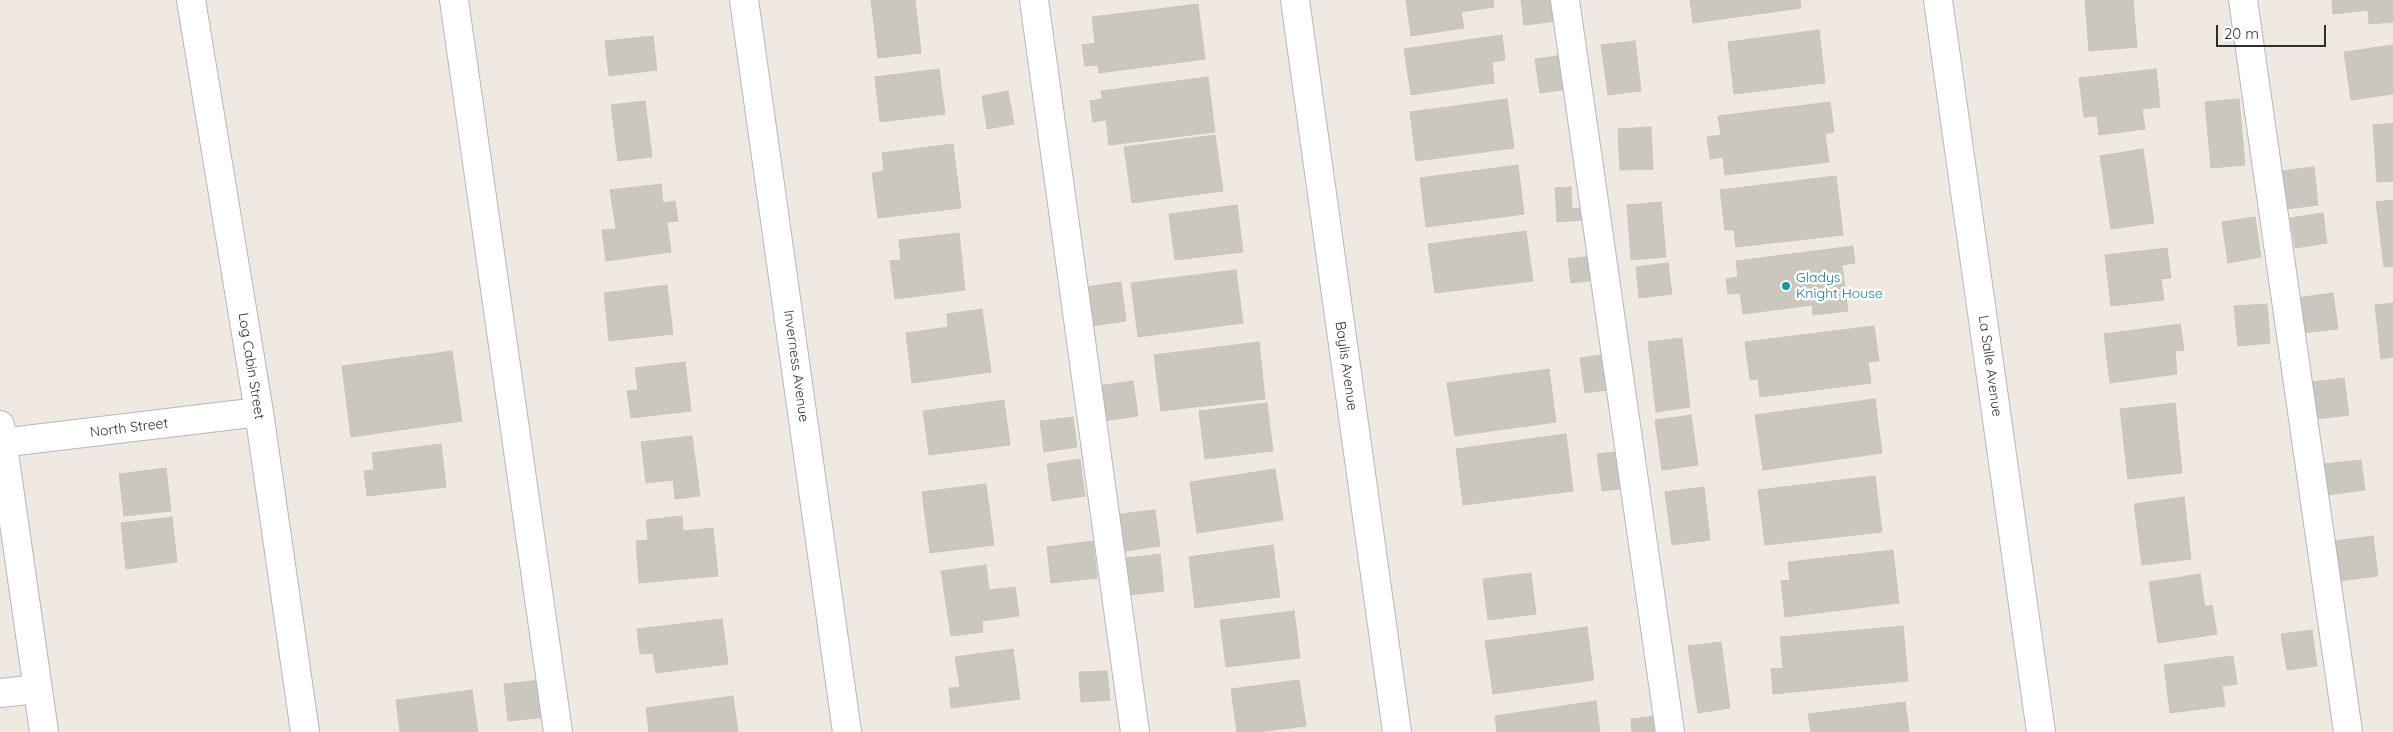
<!DOCTYPE html>
<html>
<head>
<meta charset="utf-8">
<style>
  body { margin:0 }
  #map { position:relative; width:2393px; height:732px; overflow:hidden; background:#efe9e1; font-family:Quicksand,sans-serif }
  canvas { display:block }
  .scale { position:absolute; left:2216px; top:25px; width:110px; height:22px; box-sizing:border-box; border:2px solid #2e2e2e; border-top:0; padding-left:6px; font-size:15px; line-height:18px; white-space:nowrap; color:#2e2e2e; -webkit-text-stroke:4px #fff; paint-order:stroke }
</style>
</head>
<body>
<div id="map">
<canvas width="2393" height="732"></canvas>
<div class="scale">20 m</div>
</div>
<script>
const g = document.querySelector('canvas').getContext('2d');
g.lineJoin = 'round';
function paint(path, color) {
  g.fillStyle = color;
  g.fill(path, 'evenodd');
}
function toPath(rows) {
  const path = new Path2D();
  for (const r of rows) {
    path.moveTo(r[0], r[1]);
    for (let i = 2; i < r.length; i += 2) path.lineTo(r[i], r[i + 1]);
  }
  return path;
}
function strokePath(path, color, width, dash) {
  g.strokeStyle = color;
  g.lineWidth = width;
  g.lineCap = dash ? 'butt' : 'round';
  g.setLineDash(dash || []);
  g.stroke(path);
}
function drawText(font, color, halo, rows, align = 'center') {
  g.font = font + ' Quicksand,sans-serif';
  g.lineWidth = 5;
  g.setLineDash([]);
  g.textBaseline = 'middle';
  g.strokeStyle = halo;
  g.fillStyle = color;
  for (const [text, x, y, turn = 0] of rows) {
    g.save();
    g.translate(x, y);
    g.rotate((+turn || 0) * Math.PI / 180);
    g.textAlign = isNaN(turn) ? turn : align;
    if (halo) g.strokeText(text, 0, 0);
    g.fillText(text, 0, 0);
    g.restore();
  }
}
const building = toPath([
  [871,0,915,0,921,53,878,58,871,0],
  [1406,0,1493,0,1494,7,1461,12,1464,28,1411,36,1406,0],
  [1521,0,1562,0,1565,20,1524,25,1521,0],
  [1690,0,1800,0,1801,8,1693,23,1690,0],
  [2085,0,2133,0,2137,47,2089,51,2085,0],
  [2332,0,2393,0,2393,22,2369,24,2368,10,2333,14,2332,0],
  [1198,4,1205,59,1099,73,1098,65,1085,66,1082,45,1095,43,1092,17,1198,4],
  [1819,30,1825,83,1734,94,1728,42,1819,30],
  [1502,35,1505,60,1492,62,1494,83,1411,95,1404,49,1502,35],
  [653,36,657,70,609,76,605,41,653,36],
  [1635,41,1641,91,1608,95,1601,45,1635,41],
  [2393,45,2393,94,2351,100,2344,52,2393,45],
  [1571,54,1576,88,1540,93,1535,59,1571,54],
  [939,69,945,114,880,122,875,77,939,69],
  [2156,69,2160,107,2142,109,2145,129,2099,135,2097,116,2084,117,2079,78,2156,69],
  [1208,77,1215,132,1109,145,1106,120,1093,122,1090,101,1102,99,1101,91,1208,77],
  [1008,91,1014,124,987,129,982,96,1008,91],
  [1507,99,1514,148,1416,161,1410,112,1507,99],
  [2239,99,2245,165,2211,168,2205,102,2239,99],
  [645,101,652,157,618,161,611,105,645,101],
  [1830,102,1834,132,1825,134,1829,162,1725,175,1723,157,1710,159,1707,137,1721,135,1718,116,1830,102],
  [2393,123,2393,181,2377,182,2373,125,2393,123],
  [1651,127,1653,169,1620,170,1618,129,1651,127],
  [1215,135,1223,191,1132,203,1124,147,1215,135],
  [953,144,961,208,878,218,872,173,884,171,882,153,953,144],
  [2143,149,2154,223,2111,229,2100,156,2143,149],
  [1518,165,1524,214,1426,227,1420,178,1518,165],
  [2314,167,2318,205,2286,209,2281,171,2314,167],
  [1836,176,1843,235,1736,247,1734,230,1725,230,1720,190,1836,176],
  [661,184,663,203,675,201,678,221,667,222,671,252,606,261,602,230,616,229,610,190,661,184],
  [1571,187,1572,209,1582,208,1583,220,1557,222,1555,188,1571,187],
  [2393,200,2393,266,2384,267,2376,202,2393,200],
  [1661,202,1666,257,1631,260,1627,205,1661,202],
  [1237,205,1243,252,1175,260,1169,214,1237,205],
  [2323,213,2327,243,2295,248,2290,218,2323,213],
  [2255,217,2261,257,2228,263,2222,222,2255,217],
  [1526,231,1533,281,1435,293,1428,244,1526,231],
  [959,233,965,290,895,299,890,261,901,260,899,240,959,233],
  [1853,246,1855,263,1842,265,1848,311,1813,315,1812,305,1743,314,1740,293,1728,294,1726,279,1738,277,1736,261,1853,246],
  [2167,248,2171,278,2161,279,2164,300,2111,306,2105,255,2167,248],
  [1600,255,1603,279,1571,283,1568,259,1600,255],
  [1668,263,1672,294,1639,298,1636,267,1668,263],
  [1236,270,1243,323,1138,337,1131,283,1236,270],
  [1121,282,1126,321,1092,326,1086,287,1121,282],
  [667,285,673,334,609,341,604,293,667,285],
  [2333,293,2338,329,2301,333,2296,298,2333,293],
  [2393,303,2393,357,2381,359,2375,305,2393,303],
  [2267,304,2270,343,2238,346,2234,306,2267,304],
  [982,309,991,372,912,383,906,333,948,327,947,314,982,309],
  [2180,324,2184,350,2175,351,2177,374,2110,383,2104,334,2180,324],
  [1874,326,1879,361,1868,362,1871,383,1760,397,1758,379,1750,380,1745,342,1874,326],
  [1682,338,1690,407,1656,412,1648,342,1682,338],
  [1259,342,1265,399,1161,411,1154,355,1259,342],
  [452,351,462,421,351,437,342,366,452,351],
  [1615,353,1620,388,1585,393,1580,358,1615,353],
  [685,362,691,411,631,418,627,391,638,390,635,368,685,362],
  [1549,369,1556,422,1455,436,1447,383,1549,369],
  [2344,378,2349,415,2316,419,2312,382,2344,378],
  [1133,381,1138,416,1103,421,1098,386,1133,381],
  [1875,399,1882,453,1763,470,1755,415,1875,399],
  [1004,400,1010,445,929,455,923,411,1004,400],
  [1267,403,1273,451,1205,459,1199,411,1267,403],
  [2175,403,2182,473,2128,479,2120,409,2175,403],
  [1691,415,1698,465,1662,470,1655,420,1691,415],
  [1073,417,1077,447,1044,452,1040,421,1073,417],
  [1566,434,1573,491,1463,505,1456,449,1566,434],
  [692,436,700,496,675,499,673,480,646,483,641,442,692,436],
  [441,444,446,487,367,496,364,471,374,470,372,453,441,444],
  [1623,451,1628,488,1602,491,1597,454,1623,451],
  [1080,459,1085,496,1052,501,1047,464,1080,459],
  [2361,460,2365,490,2326,495,2323,464,2361,460],
  [166,468,171,511,124,516,119,474,166,468],
  [1275,469,1283,520,1197,533,1190,482,1275,469],
  [1875,476,1882,532,1765,545,1758,490,1875,476],
  [986,484,994,545,930,553,922,492,986,484],
  [1704,487,1710,540,1672,545,1665,492,1704,487],
  [2184,497,2191,559,2142,565,2134,504,2184,497],
  [1155,510,1160,546,1125,551,1120,514,1155,510],
  [682,516,683,531,713,528,718,576,639,583,636,541,648,540,646,520,682,516],
  [172,517,177,562,126,569,121,523,172,517],
  [2373,536,2378,576,2330,582,2325,542,2373,536],
  [1093,541,1097,578,1051,583,1047,547,1093,541],
  [1273,545,1280,597,1195,608,1189,557,1273,545],
  [1893,550,1899,603,1785,617,1781,581,1790,580,1788,562,1893,550],
  [1160,554,1164,591,1130,595,1126,558,1160,554],
  [986,565,989,590,1015,587,1019,616,982,621,983,632,951,636,941,571,986,565],
  [1531,573,1536,614,1488,620,1483,579,1531,573],
  [2200,574,2205,607,2212,605,2217,634,2158,643,2149,582,2200,574],
  [1294,611,1300,658,1226,667,1220,620,1294,611],
  [722,619,728,664,656,673,653,653,640,654,637,629,722,619],
  [1903,626,1908,681,1773,694,1771,669,1783,668,1780,637,1903,626],
  [1587,627,1594,680,1493,694,1485,641,1587,627],
  [2312,630,2317,666,2287,670,2281,634,2312,630],
  [1721,642,1730,708,1698,713,1688,646,1721,642],
  [1013,649,1020,699,951,708,949,688,960,687,955,657,1013,649],
  [2233,656,2237,684,2222,686,2225,706,2170,713,2164,665,2233,656],
  [1107,671,1110,700,1081,702,1079,672,1107,671],
  [542,680,547,717,508,721,504,684,542,680],
  [1299,680,1306,726,1257,732,1237,732,1231,689,1299,680],
  [472,690,478,732,400,732,396,700,472,690],
  [733,696,738,732,649,732,646,708,733,696],
  [1596,701,1600,732,1497,732,1495,716,1596,701],
  [1905,702,1909,732,1811,732,1808,714,1905,702],
  [1665,715,1667,732,1632,732,1631,719,1665,715]
]);
const minor = toPath([
  [191,0,259,412,305,732],
  [454,0,558,732],
  [744,0,847,732],
  [1034,0,1135,732],
  [1295,0,1397,732],
  [1565,0,1670,732],
  [1938,0,2041,732],
  [2243,0,2348,732],
  [0,425,44,732],
  [0,443,259,412],
  [0,693,38,689]
]);
const markers = [
  [1786,286,5,"#0f9aa8"]
];
const cultureNames = [
  ["Gladys",1796,278],
  ["Knight House",1796,294]
];
const streetNames = [
  ["Log Cabin Street",251,366,81],
  ["Inverness Avenue",796,366,82],
  ["Baylis Avenue",1346,366,82],
  ["La Salle Avenue",1990,366,82],
  ["North Street",129,428,-7]
];
paint(building, '#cbc7bf');
strokePath(building, '#cbc5ba', 1);
strokePath(minor, '#b4b7c1', 30);
strokePath(minor, '#fff', 28);
for (const [x, y, r, color] of markers) {
  const dot = new Path2D();
  dot.arc(x, y, r, 0, 2 * Math.PI);
  g.fillStyle = color;
  g.fill(dot);
  strokePath(dot, '#fff', 2);
}
drawText('14px', '#0d838f', '#fff', cultureNames, 'left');
drawText('14px', '#2e2e2e', '#fff', streetNames);
</script>
</body>
</html>
